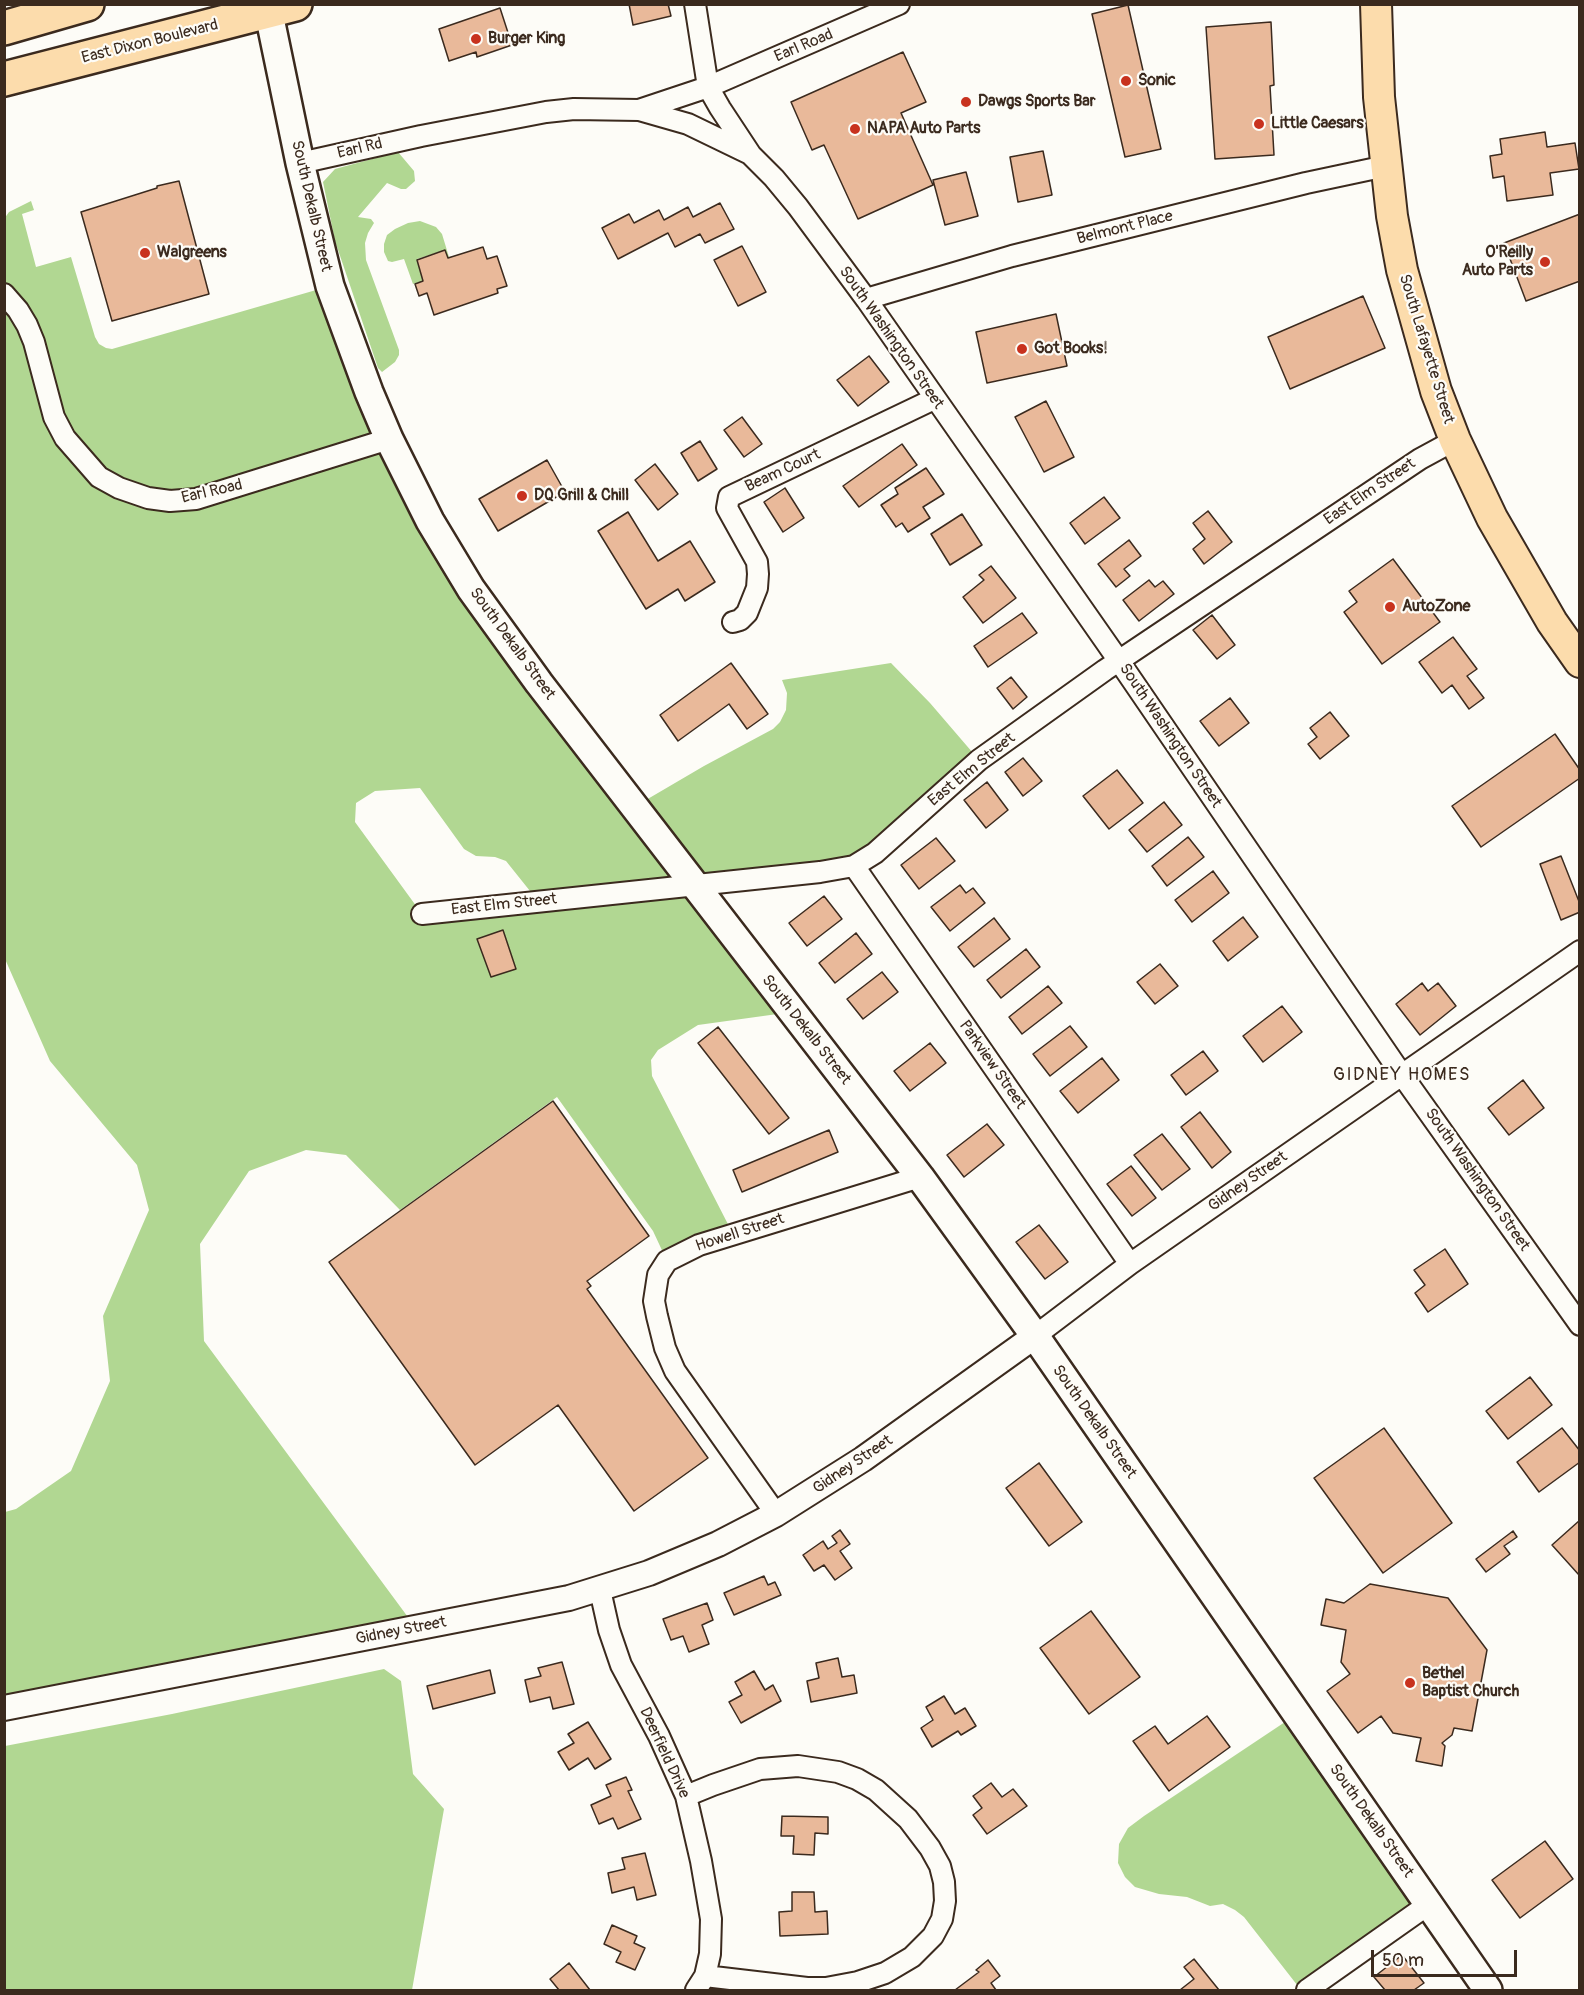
<!DOCTYPE html>
<html>
<head>
<meta charset="utf-8">
<style>
  body { margin:0 }
  #map { position:relative; width:1584px; height:1995px; overflow:hidden; background:#fdfcf7; font-family:Pangolin,sans-serif }
  canvas { display:block }
  .frame { position:absolute; inset:0; border:6px solid #3b2a1e; pointer-events:none }
  .scale { position:absolute; left:1371px; top:1950px; width:146px; height:27px; box-sizing:border-box; border:3px solid #3b2a1e; border-top:0; padding-left:8px; font-size:18px; line-height:21px; white-space:nowrap; color:#3b2a1e; -webkit-text-stroke:4px #fdfcf7; paint-order:stroke }
</style>
</head>
<body>
<div id="map">
<canvas width="1584" height="1995"></canvas>
<div class="frame"></div>
<div class="scale">50 m</div>
</div>
<script>
const g = document.querySelector('canvas').getContext('2d');
g.lineJoin = 'round';
function paint(path, color) {
  g.fillStyle = color;
  g.fill(path, 'evenodd');
}
function toPath(rows) {
  const path = new Path2D();
  for (const r of rows) {
    path.moveTo(r[0], r[1]);
    for (let i = 2; i < r.length; i += 2) path.lineTo(r[i], r[i + 1]);
  }
  return path;
}
function strokePath(path, color, width, dash) {
  g.strokeStyle = color;
  g.lineWidth = width;
  g.lineCap = dash ? 'butt' : 'round';
  g.setLineDash(dash || []);
  g.stroke(path);
}
function drawText(font, color, halo, rows, align = 'center') {
  g.font = font + ' Pangolin,sans-serif';
  g.lineWidth = 4.5;
  g.setLineDash([]);
  g.textBaseline = 'middle';
  g.strokeStyle = halo;
  g.fillStyle = color;
  for (const [text, x, y, turn = 0] of rows) {
    g.save();
    g.translate(x, y);
    g.rotate((+turn || 0) * Math.PI / 180);
    g.textAlign = isNaN(turn) ? turn : align;
    if (halo) g.strokeText(text, 0, 0);
    g.fillText(text, 0, 0);
    g.restore();
  }
}
const green = toPath([
  [398,152,414,171,415,181,406,189,401,189,387,183,358,217,371,219,374,223,368,233,365,243,366,260,399,350,399,355,395,362,382,372,378,368,335,241,323,182,335,169],
  [31,201,34,210,22,214,36,267,71,257,95,337,99,344,106,348,112,349,330,286,430,521,634,807,704,766,773,729,780,722,786,710,787,693,782,680,891,663,930,703,979,760,875,853,694,885,792,1012,698,1025,658,1050,651,1060,652,1076,733,1234,667,1261,653,1231,557,1097,400,1210,346,1155,306,1150,249,1171,200,1244,204,1341,416,1628,5,1709,5,1512,16,1509,71,1471,110,1381,103,1316,149,1210,137,1165,50,1061,5,959,4,219,9,212],
  [420,788,464,849,476,856,495,857,506,861,538,901,422,914,355,822,356,803,375,791],
  [420,221,436,227,442,234,449,257,448,258,445,250,417,259,423,281,413,284,404,259,392,262,388,261,384,252,384,244,387,235,395,229,408,223],
  [384,1669,401,1681,413,1774,444,1809,412,1990,5,1990,5,1746,172,1714],
  [1297,1714,1429,1904,1301,1990,1244,1917,1235,1910,1223,1904,1210,1906,1187,1897,1159,1894,1135,1887,1125,1877,1118,1863,1119,1844,1128,1828,1144,1816]
]);
const building = toPath([
  [629,4,668,4,671,16,633,25,629,4],
  [1128,5,1161,149,1125,157,1092,14,1128,5],
  [500,8,512,45,477,57,476,52,449,61,439,29,500,8],
  [1271,22,1274,85,1270,86,1274,155,1215,159,1206,27,1271,22],
  [903,52,926,102,901,113,933,185,858,219,824,145,812,150,791,102,903,52],
  [1545,132,1547,147,1575,143,1579,169,1550,173,1553,195,1507,201,1504,176,1493,178,1490,156,1502,154,1500,139,1545,132],
  [1043,151,1052,195,1018,202,1010,157,1043,151],
  [966,172,978,216,945,225,933,180,966,172],
  [179,181,209,294,112,321,81,212,157,188,157,186,179,181],
  [720,203,734,229,705,243,700,234,675,247,668,233,618,259,602,228,629,214,634,223,659,210,664,220,688,207,693,217,720,203],
  [1580,214,1580,281,1526,301,1504,243,1580,214],
  [742,246,766,292,738,306,714,260,742,246],
  [483,247,487,259,497,256,507,286,497,289,498,293,434,315,427,293,419,296,415,284,423,281,417,260,445,250,448,258,483,247],
  [1363,296,1385,348,1290,389,1268,337,1363,296],
  [1056,314,1067,366,987,383,976,332,1056,314],
  [869,356,889,382,858,406,837,380,869,356],
  [1046,401,1074,457,1044,472,1015,417,1046,401],
  [742,417,762,444,744,457,724,430,742,417],
  [700,441,717,469,698,481,681,453,700,441],
  [902,444,917,465,859,507,843,486,902,444],
  [547,460,565,492,498,531,479,499,547,460],
  [655,464,678,494,658,510,635,480,655,464],
  [926,468,944,494,923,507,930,518,908,532,902,523,896,527,881,505,898,494,895,488,926,468],
  [785,488,804,518,783,532,764,502,785,488],
  [1104,497,1120,518,1085,544,1070,523,1104,497],
  [1208,511,1232,542,1204,564,1193,549,1205,539,1193,523,1208,511],
  [628,512,658,561,690,541,715,582,685,601,678,589,646,609,598,531,628,512],
  [962,514,982,545,950,565,931,534,962,514],
  [1129,540,1141,556,1124,569,1130,576,1116,587,1098,564,1129,540],
  [1393,559,1440,622,1382,664,1344,612,1357,602,1349,591,1393,559],
  [991,566,1016,598,983,623,963,597,984,580,979,575,991,566],
  [1149,580,1155,587,1163,581,1174,594,1139,621,1123,600,1149,580],
  [1022,613,1037,633,988,667,974,646,1022,613],
  [1212,615,1235,645,1217,659,1193,630,1212,615],
  [1453,637,1477,669,1467,676,1484,698,1469,709,1452,685,1442,693,1419,662,1453,637],
  [731,663,768,714,747,729,729,704,678,741,660,715,731,663],
  [1011,677,1027,697,1013,709,997,688,1011,677],
  [1230,698,1249,723,1219,746,1200,721,1230,698],
  [1330,712,1349,736,1320,759,1308,744,1317,737,1310,728,1330,712],
  [1555,734,1580,770,1580,778,1481,847,1452,806,1555,734],
  [1023,758,1042,781,1023,796,1005,772,1023,758],
  [1117,770,1143,803,1109,829,1083,796,1117,770],
  [987,782,1008,810,986,828,964,800,987,782],
  [1164,802,1182,825,1147,852,1129,830,1164,802],
  [1188,837,1204,857,1167,886,1152,866,1188,837],
  [936,838,955,861,919,889,901,865,936,838],
  [1561,856,1580,904,1580,912,1561,920,1540,864,1561,856],
  [1213,871,1229,893,1192,922,1175,900,1213,871],
  [960,885,966,893,973,888,985,903,950,931,931,907,960,885],
  [824,896,842,919,807,946,789,923,824,896],
  [1243,917,1258,937,1228,961,1213,941,1243,917],
  [994,918,1010,939,974,967,958,947,994,918],
  [503,930,516,969,491,977,477,939,503,930],
  [856,933,872,954,835,983,819,963,856,933],
  [1026,949,1040,967,1001,998,987,980,1026,949],
  [1160,964,1178,986,1155,1004,1137,982,1160,964],
  [882,972,898,992,863,1019,847,999,882,972],
  [1422,983,1428,991,1438,983,1456,1006,1420,1035,1396,1004,1422,983],
  [1048,986,1062,1003,1022,1034,1009,1017,1048,986],
  [1282,1006,1302,1032,1263,1062,1243,1036,1282,1006],
  [1070,1026,1087,1047,1050,1076,1033,1054,1070,1026],
  [718,1027,789,1118,769,1134,698,1043,718,1027],
  [930,1043,946,1063,910,1091,894,1071,930,1043],
  [1203,1051,1218,1071,1186,1095,1171,1075,1203,1051],
  [1102,1058,1119,1080,1078,1113,1060,1091,1102,1058],
  [1523,1080,1544,1108,1509,1135,1488,1108,1523,1080],
  [553,1101,649,1236,587,1281,591,1286,587,1289,708,1458,634,1511,558,1405,475,1465,329,1262,553,1101],
  [1200,1112,1231,1152,1212,1168,1181,1127,1200,1112],
  [987,1124,1004,1145,964,1177,947,1155,987,1124],
  [829,1130,838,1152,742,1192,733,1170,829,1130],
  [1162,1134,1190,1169,1162,1190,1134,1155,1162,1134],
  [1131,1166,1156,1198,1132,1216,1107,1184,1131,1166],
  [1039,1225,1068,1262,1045,1279,1016,1242,1039,1225],
  [1445,1249,1468,1284,1428,1312,1415,1293,1425,1285,1414,1270,1445,1249],
  [1530,1377,1552,1405,1508,1439,1486,1411,1530,1377],
  [1384,1428,1452,1523,1383,1573,1314,1478,1384,1428],
  [1562,1428,1580,1451,1580,1462,1539,1492,1517,1462,1562,1428],
  [1039,1463,1082,1522,1049,1546,1006,1488,1039,1463],
  [1580,1520,1580,1575,1579,1575,1552,1545,1580,1520],
  [840,1530,850,1544,840,1551,852,1568,835,1580,824,1565,814,1571,803,1555,823,1541,828,1549,837,1543,832,1536,840,1530],
  [1513,1531,1517,1537,1504,1546,1510,1554,1486,1572,1476,1559,1513,1531],
  [764,1576,768,1585,775,1582,781,1595,734,1615,724,1593,764,1576],
  [1370,1584,1448,1598,1487,1650,1472,1731,1454,1728,1452,1735,1442,1743,1445,1746,1442,1766,1416,1761,1421,1738,1393,1733,1381,1716,1358,1733,1327,1691,1350,1674,1341,1662,1346,1630,1321,1625,1326,1599,1344,1603,1370,1584],
  [707,1603,713,1620,702,1625,709,1644,689,1652,683,1636,671,1640,663,1619,707,1603],
  [1091,1611,1140,1677,1089,1714,1040,1648,1091,1611],
  [838,1658,842,1677,854,1675,857,1693,811,1702,807,1681,819,1678,816,1663,838,1658],
  [562,1662,574,1704,553,1709,550,1697,530,1702,525,1680,541,1676,538,1668,562,1662],
  [490,1670,495,1693,433,1709,427,1686,490,1670],
  [754,1671,765,1690,773,1685,781,1701,741,1723,729,1702,742,1695,735,1682,754,1671],
  [944,1696,955,1714,965,1708,976,1726,961,1735,958,1731,932,1747,921,1728,933,1720,926,1707,944,1696],
  [1207,1716,1230,1747,1169,1791,1133,1741,1155,1726,1168,1744,1207,1716],
  [588,1722,611,1759,595,1769,588,1758,569,1770,558,1752,574,1743,568,1734,588,1722],
  [626,1777,632,1790,628,1791,641,1819,618,1829,613,1818,599,1824,591,1805,611,1796,606,1785,626,1777],
  [991,1783,1002,1797,1013,1789,1027,1806,987,1834,973,1815,982,1808,973,1796,991,1783],
  [782,1816,828,1817,828,1834,815,1833,814,1855,793,1854,794,1836,781,1836,782,1816],
  [1545,1841,1573,1879,1520,1918,1492,1880,1545,1841],
  [645,1853,656,1895,637,1900,634,1887,612,1893,608,1873,625,1869,622,1858,645,1853],
  [792,1892,814,1892,815,1912,827,1911,828,1934,780,1936,779,1912,792,1911,792,1892],
  [612,1925,637,1936,634,1943,645,1948,635,1970,616,1962,621,1952,604,1944,612,1925],
  [1402,1955,1424,1983,1414,1990,1385,1990,1374,1977,1402,1955],
  [1194,1959,1219,1990,1180,1990,1194,1979,1184,1967,1194,1959],
  [988,1960,1000,1976,991,1983,996,1990,955,1990,979,1972,976,1970,988,1960],
  [569,1963,590,1990,559,1990,550,1979,569,1963]
]);
const minor = toPath([
  [695,4,708,87,720,108,751,155,774,178,798,207,866,299,1119,661,1402,1075,1580,1325],
  [639,110,688,124,750,154],
  [300,163,421,136,546,112,574,109,639,110,708,87,899,4],
  [4,294,18,310,27,325,34,342,54,417,65,438,99,477,119,488,148,498,170,501,196,499,389,439],
  [866,299,1012,256,1306,183,1386,166],
  [733,622,740,620,747,613,757,588,758,574,757,562,727,508,729,497,934,399],
  [854,866,1130,1264],
  [422,914,820,872,854,866,875,853,979,760,1105,670,1420,459,1455,440],
  [1035,1336,1130,1264,1580,951],
  [776,1514,675,1371,665,1348,657,1316,654,1301,658,1275,667,1261,699,1245,920,1177],
  [600,1590,609,1630,621,1665,659,1736,686,1796,701,1861,711,1919,710,1954,705,1976,696,1990],
  [686,1796,713,1785,760,1769,798,1766,838,1772,857,1779,876,1790,908,1819,930,1848,940,1866,944,1882,945,1901,942,1919,933,1936,912,1957,885,1973,858,1982,826,1988,807,1988,705,1976],
  [1307,1990,1429,1904]
]);
const tertiary = toPath([
  [4,1708,569,1598,649,1573,718,1544,776,1514,863,1459,1035,1336]
]);
const secondary = toPath([
  [267,4,300,163,330,286,369,392,389,439,430,521,471,589,539,683,920,1177,1035,1336,1488,1990]
]);
const primary = toPath([
  [1376,4,1379,97,1392,216,1402,270,1436,391,1455,440,1492,518,1552,622,1580,662]
]);
const trunk = toPath([
  [4,28,87,4],
  [4,79,295,4]
]);
const markers = [
  [476,39,6,"#c8321e"],
  [1126,81,6,"#c8321e"],
  [966,102,6,"#c8321e"],
  [1259,124,6,"#c8321e"],
  [855,129,6,"#c8321e"],
  [145,253,6,"#c8321e"],
  [1545,262,6,"#c8321e"],
  [1022,349,6,"#c8321e"],
  [522,496,6,"#c8321e"],
  [1390,607,6,"#c8321e"],
  [1410,1683,6,"#c8321e"]
];
const poiNames = [
  ["Burger King",488,39],
  ["Sonic",1138,81],
  ["Dawgs Sports Bar",978,102],
  ["Little Caesars",1271,124],
  ["NAPA Auto Parts",867,129],
  ["Walgreens",157,253],
  ["O'Reilly",1533,253,"right"],
  ["Auto Parts",1533,271,"right"],
  ["Got Books!",1034,349],
  ["DQ Grill & Chill",534,496],
  ["AutoZone",1402,607],
  ["Bethel",1422,1674],
  ["Baptist Church",1422,1692]
];
const streetNames = [
  ["East Dixon Boulevard",150,42,-14],
  ["Earl Road",804,46,-23],
  ["Earl Rd",360,149,-13],
  ["South Dekalb Street",311,206,77],
  ["Belmont Place",1125,228,-14],
  ["South Washington Street",891,338,55],
  ["South Lafayette Street",1426,349,73],
  ["Beam Court",783,471,-25],
  ["Earl Road",212,492,-13],
  ["East Elm Street",1370,492,-34],
  ["South Dekalb Street",512,644,54],
  ["South Washington Street",1170,736,56],
  ["East Elm Street",972,770,-39],
  ["East Elm Street",504,905,-6],
  ["South Dekalb Street",806,1030,52],
  ["Parkview Street",992,1065,55],
  ["South Washington Street",1477,1180,55],
  ["Gidney Street",1248,1182,-35],
  ["Howell Street",740,1233,-18],
  ["South Dekalb Street",1094,1422,55],
  ["Gidney Street",853,1465,-34],
  ["Gidney Street",401,1631,-11],
  ["Deerfield Drive",664,1753,65],
  ["South Dekalb Street",1371,1821,55]
];
const neighbourhoodNames = [
  ["GIDNEY HOMES",1402,1075]
];
paint(green, '#b1d792');
paint(building, '#e9b99a');
strokePath(building, '#3b2a1e', 1.5);
strokePath(minor, '#3b2a1e', 24);
strokePath(tertiary, '#3b2a1e', 28);
strokePath(secondary, '#3b2a1e', 32);
strokePath(primary, '#3b2a1e', 34);
strokePath(trunk, '#3b2a1e', 38);
strokePath(minor, '#fdfcf7', 20);
strokePath(tertiary, '#fdfcf7', 24);
strokePath(secondary, '#fdfcf7', 27);
strokePath(primary, '#fcdcac', 30);
strokePath(trunk, '#fcdcac', 33);
for (const [x, y, r, color] of markers) {
  const dot = new Path2D();
  dot.arc(x, y, r, 0, 2 * Math.PI);
  g.fillStyle = color;
  g.fill(dot);
  strokePath(dot, '#fdfcf7', 2);
}
drawText('bold 16px', '#3b2a1e', '#fdfcf7', poiNames, 'left');
drawText('16px', '#3b2a1e', '#fdfcf7', streetNames);
g.letterSpacing = '1.5px';
drawText('18px', '#3b2a1e', '#fdfcf7', neighbourhoodNames);
g.letterSpacing = '0px';
</script>
</body>
</html>
